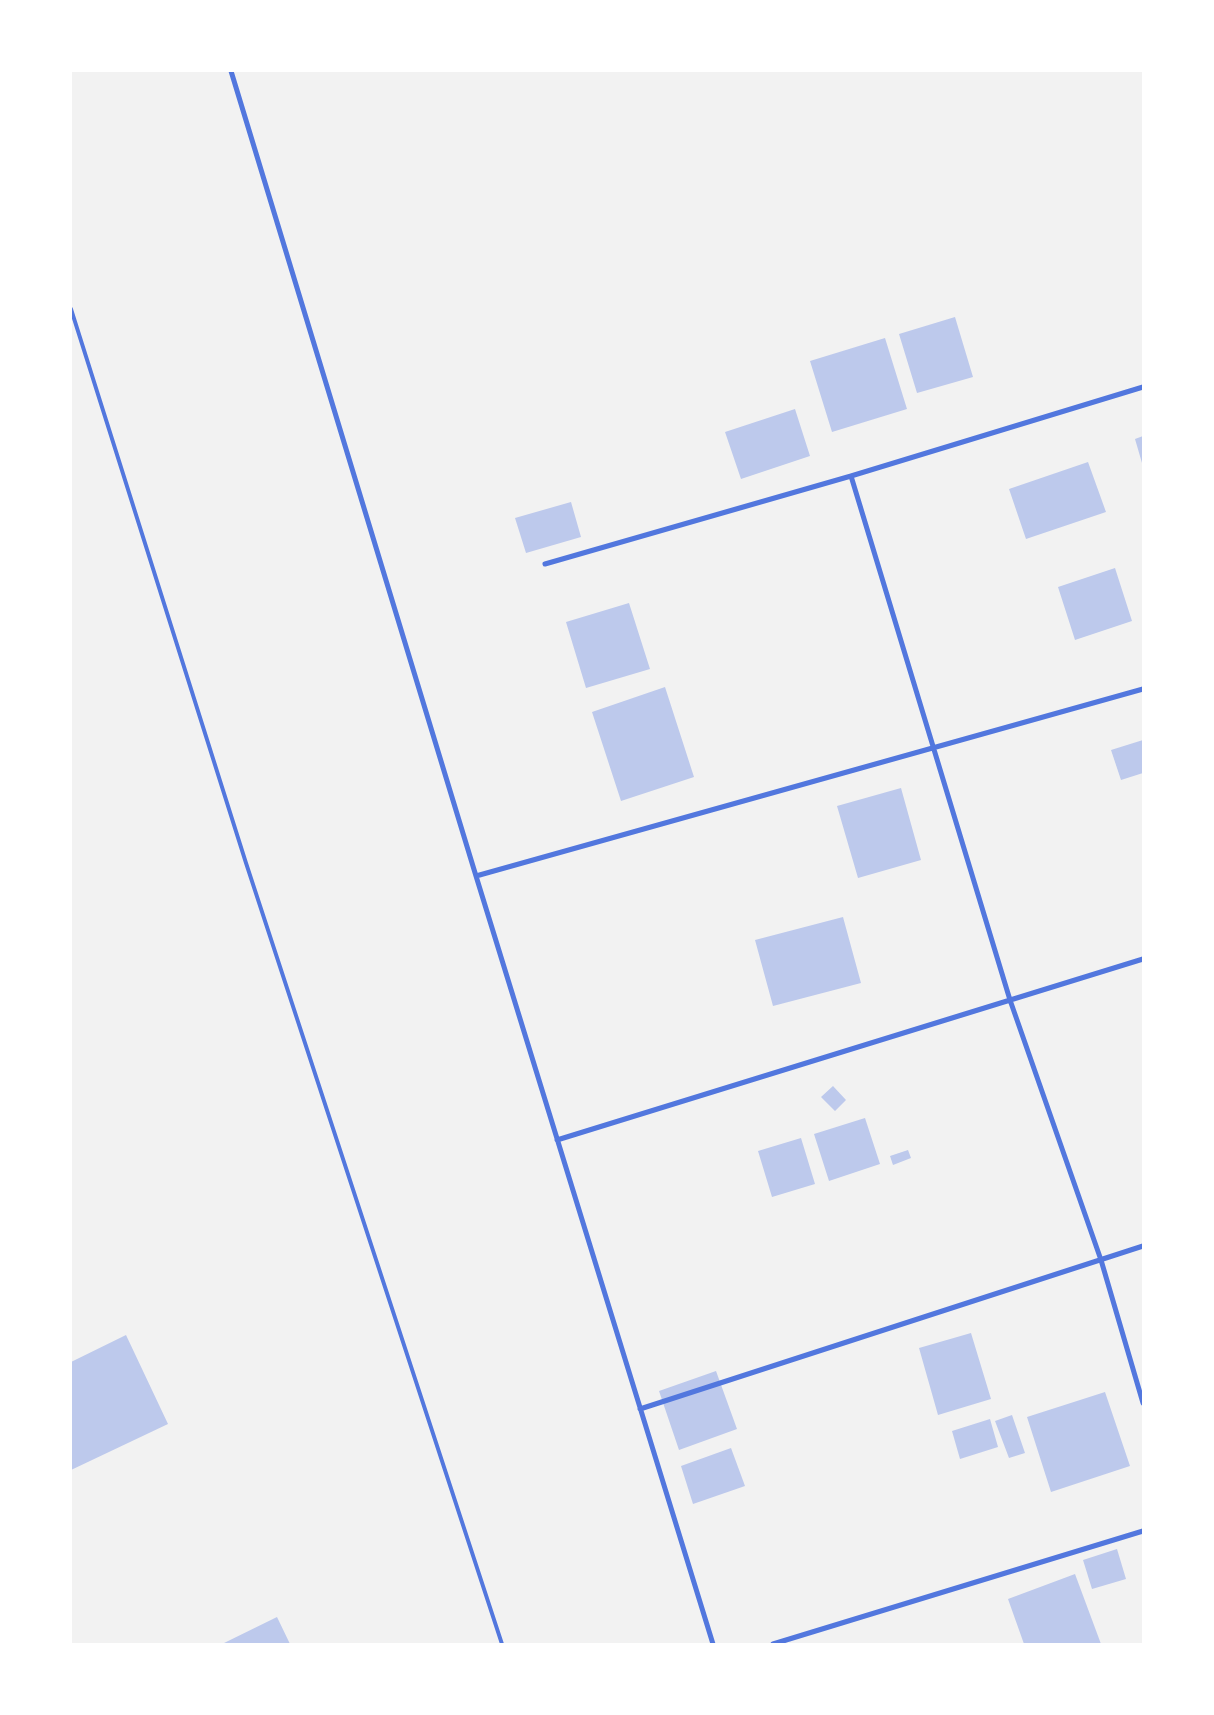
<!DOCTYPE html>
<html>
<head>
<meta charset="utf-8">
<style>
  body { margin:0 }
  #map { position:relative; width:1214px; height:1715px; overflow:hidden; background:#f2f2f2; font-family:"Asap Condensed",sans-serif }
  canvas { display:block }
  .frame { position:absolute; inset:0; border:72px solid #fff; pointer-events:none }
</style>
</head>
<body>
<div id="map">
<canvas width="1214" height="1715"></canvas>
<div class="frame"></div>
</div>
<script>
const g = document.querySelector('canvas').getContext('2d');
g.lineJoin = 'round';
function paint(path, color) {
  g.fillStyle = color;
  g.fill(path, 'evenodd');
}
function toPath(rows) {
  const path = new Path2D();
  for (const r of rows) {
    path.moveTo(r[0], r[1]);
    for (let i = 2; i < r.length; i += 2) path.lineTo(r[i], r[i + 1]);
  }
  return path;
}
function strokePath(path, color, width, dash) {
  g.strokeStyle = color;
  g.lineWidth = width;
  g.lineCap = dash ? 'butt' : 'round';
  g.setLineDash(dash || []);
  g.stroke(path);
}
const building = toPath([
  [955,317,973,377,917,393,899,334],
  [885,338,907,409,832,432,810,361],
  [795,409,810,456,741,479,725,432],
  [1143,436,1143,463,1142,463,1135,439],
  [1088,462,1106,512,1026,539,1009,489],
  [571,502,581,537,526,553,515,518],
  [1115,568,1132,621,1075,640,1058,587],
  [629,603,650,669,586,688,566,622],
  [665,687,694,777,621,801,592,712],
  [1143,740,1143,773,1121,780,1111,750],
  [901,788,921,860,858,878,837,806],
  [843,917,861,983,773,1006,755,940],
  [833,1086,846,1100,835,1111,821,1097],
  [865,1118,880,1164,829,1181,814,1134],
  [801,1138,815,1184,772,1197,758,1151],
  [908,1150,911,1158,893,1165,890,1156],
  [971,1333,991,1399,938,1415,919,1348],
  [126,1335,168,1424,71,1470,71,1362],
  [716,1371,737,1429,679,1450,659,1391],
  [1105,1392,1130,1466,1051,1492,1027,1417],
  [1012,1415,1025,1453,1009,1458,995,1421],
  [990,1419,998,1447,960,1459,952,1431],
  [731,1448,745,1486,693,1504,681,1466],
  [1117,1549,1126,1579,1092,1589,1083,1560],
  [1075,1574,1101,1644,1024,1644,1008,1599],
  [277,1617,290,1644,222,1644]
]);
const service = toPath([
  [71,309,246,863,502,1644]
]);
const minor = toPath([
  [231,71,476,876,713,1644],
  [851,476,1010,1000,1101,1260,1143,1403],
  [545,564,851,476,1143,387],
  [476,876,1143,689],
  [557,1140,1143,959],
  [640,1409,1143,1246],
  [773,1644,1143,1531]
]);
paint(building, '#bdc9ec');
strokePath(service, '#5277de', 4);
strokePath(minor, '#5277de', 5);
</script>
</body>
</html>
